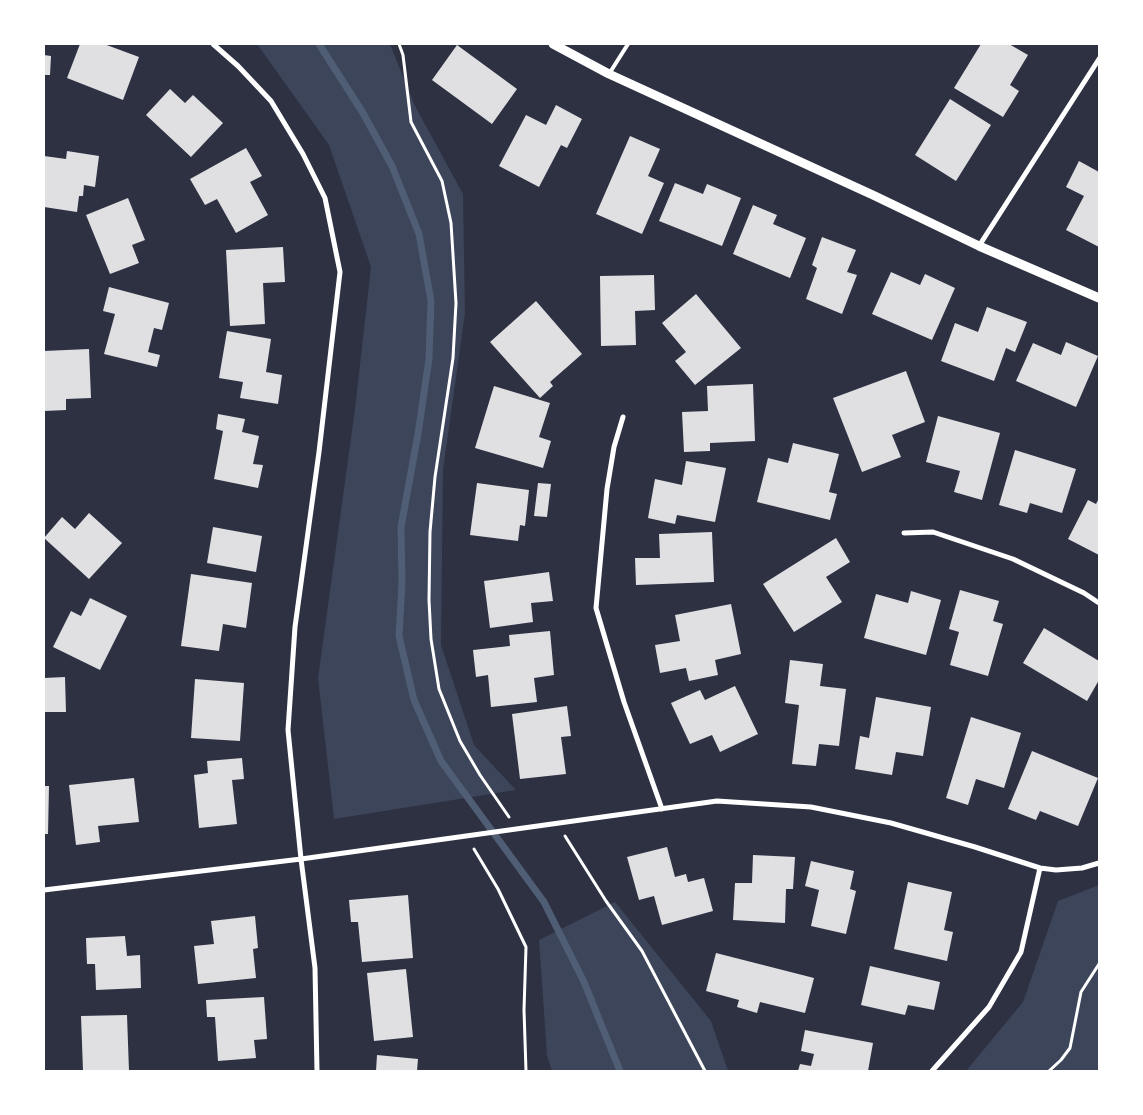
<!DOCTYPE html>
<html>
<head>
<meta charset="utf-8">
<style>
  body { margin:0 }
  #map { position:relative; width:1143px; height:1115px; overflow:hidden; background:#2d3142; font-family:Helvetica,sans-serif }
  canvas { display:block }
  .frame { position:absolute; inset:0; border:45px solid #fff; pointer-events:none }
</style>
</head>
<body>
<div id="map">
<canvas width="1143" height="1115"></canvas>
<div class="frame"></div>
</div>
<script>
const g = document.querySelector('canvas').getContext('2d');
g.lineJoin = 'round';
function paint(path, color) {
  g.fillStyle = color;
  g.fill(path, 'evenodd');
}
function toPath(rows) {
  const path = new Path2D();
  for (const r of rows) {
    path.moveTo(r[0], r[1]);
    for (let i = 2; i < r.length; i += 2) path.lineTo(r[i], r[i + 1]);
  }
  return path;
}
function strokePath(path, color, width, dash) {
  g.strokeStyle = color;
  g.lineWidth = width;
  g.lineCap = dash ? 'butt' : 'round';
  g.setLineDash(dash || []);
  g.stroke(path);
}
const green = toPath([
  [257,44,390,44,414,104,463,194,465,313,443,470,441,645,474,745,516,790,334,819,318,678,355,409,371,267,329,145],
  [1099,885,1099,1071,966,1071,1023,1002,1058,901],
  [615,902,711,1021,728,1071,552,1071,547,1056,539,940]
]);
const stream = toPath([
  [319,44,363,113,392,166,419,234,431,301,429,359,418,434,401,527,402,583,399,636,414,700,441,761,544,902,584,982,620,1071]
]);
const building = toPath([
  [80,44,104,44,139,57,123,100,67,78],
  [981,44,1009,44,1028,55,1010,85,1019,91,1003,117,954,88],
  [457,45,517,89,492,124,432,80],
  [44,55,51,56,50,75,44,75],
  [170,89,185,103,193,95,223,123,191,157,146,115],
  [950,99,991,125,956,181,915,155],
  [556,105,582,119,567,148,561,145,539,187,499,166,526,115,546,125],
  [630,136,660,149,648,176,664,183,642,234,596,214],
  [246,148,262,176,250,182,268,215,236,233,217,199,205,205,190,179],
  [67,151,99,156,95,187,84,185,83,196,79,196,77,212,44,207,44,156,66,159],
  [1079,161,1099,172,1099,247,1066,230,1084,196,1066,187],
  [675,183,703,194,707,184,741,198,722,246,659,221],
  [128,198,145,240,132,245,139,263,110,274,86,215],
  [753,205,777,215,773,224,806,238,790,278,733,254],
  [822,237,856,250,847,272,857,275,842,314,806,299,817,268,812,265],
  [283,247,285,282,263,283,265,324,230,326,226,250],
  [891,272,920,285,925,274,955,288,932,340,872,314],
  [654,275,655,310,635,311,636,345,601,346,600,276],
  [109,287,169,303,162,330,154,328,148,352,160,355,157,367,104,354,115,314,103,311],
  [696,294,741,348,695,385,675,361,686,352,662,323],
  [536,301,582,354,550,382,553,386,540,398,490,342],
  [987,307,1027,322,1015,352,1006,348,994,381,941,361,955,323,978,332],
  [227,331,271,339,266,372,282,375,278,404,240,398,243,382,219,378],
  [1066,342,1098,356,1076,407,1016,381,1033,343,1061,355],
  [89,349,91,398,66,399,66,410,44,411,44,351],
  [906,371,925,422,892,435,901,457,862,472,833,398],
  [753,384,755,441,710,443,710,451,684,452,682,412,708,411,707,386],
  [494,386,550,403,539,437,551,441,543,468,475,448],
  [218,414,245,419,242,432,259,436,253,464,263,465,258,488,214,479,223,431,216,429],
  [938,416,1000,433,982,500,954,492,960,471,926,462],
  [793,443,839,454,829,492,837,494,830,520,757,502,768,458,788,463],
  [1015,450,1076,469,1062,513,1030,503,1027,513,999,505],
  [686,461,726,468,715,522,677,515,675,524,648,518,655,479,682,485],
  [477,483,529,490,525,526,520,525,518,541,470,535],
  [538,483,551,484,547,517,534,516],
  [1099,498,1099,555,1068,539,1088,500,1096,504],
  [89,513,122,543,89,579,44,538,62,517,75,529],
  [213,527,262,536,256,572,207,563],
  [712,532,714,582,636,585,635,558,660,558,659,534],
  [836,538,850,562,826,577,842,602,794,632,763,584],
  [549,572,553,601,531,603,533,622,490,628,484,581],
  [191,574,252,583,246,628,223,624,219,651,181,646],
  [960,590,999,601,993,621,1003,624,988,676,950,665,959,632,949,629],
  [911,591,941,600,926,655,864,638,876,594,908,603],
  [90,598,127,616,100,670,53,647,71,611,81,616],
  [731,604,741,654,715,660,718,675,689,681,686,668,660,673,655,645,680,641,675,615],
  [1044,628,1099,661,1099,680,1087,701,1023,663],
  [550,631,554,675,534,678,537,702,491,707,488,675,476,677,473,650,510,646,509,635],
  [790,660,823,664,820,686,846,689,839,746,819,744,816,766,792,764,799,705,785,703],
  [65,677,66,712,44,712,44,678],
  [195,679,244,683,240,741,191,738],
  [735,686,758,734,720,752,712,735,690,744,671,703,700,690,705,700],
  [876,697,931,707,923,756,896,752,892,775,855,769,860,736,869,738],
  [567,706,571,736,561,737,566,774,520,779,512,714],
  [971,717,1021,733,1004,788,976,779,968,805,946,798],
  [1032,751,1098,778,1078,826,1040,811,1036,820,1008,809],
  [242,758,244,779,232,780,237,824,199,828,194,775,208,773,207,761],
  [134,778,139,822,98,826,100,842,76,845,69,785],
  [44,786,49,786,48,834,44,834],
  [667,847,675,877,686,874,688,882,704,878,713,911,662,925,654,896,639,900,627,857],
  [753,855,795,857,793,889,786,889,785,923,733,920,735,883,752,883],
  [811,861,854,871,850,889,856,891,846,934,811,926,819,890,805,886],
  [908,882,952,892,944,930,953,932,947,961,894,949],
  [408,895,413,958,362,962,358,922,351,922,349,900],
  [255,916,258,948,253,949,256,978,198,984,194,946,214,944,211,921],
  [125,936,127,956,140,955,141,988,96,990,95,964,87,964,86,938],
  [716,953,814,978,805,1013,760,1002,757,1013,737,1007,739,1000,706,991],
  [870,966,940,982,934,1010,908,1005,905,1015,861,1005],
  [406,969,413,1037,374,1041,367,973],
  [264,997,267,1039,254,1040,256,1058,218,1061,215,1017,207,1017,206,1000],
  [127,1015,129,1071,83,1071,81,1016],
  [805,1030,873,1043,868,1071,859,1070,858,1071,798,1071,800,1064,811,1066,814,1054,801,1051],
  [377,1055,418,1059,417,1071,376,1071]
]);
const path = toPath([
  [399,44,403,55,411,122,442,181,451,223,456,303,453,358,435,477,430,532,429,600,431,639,439,689,460,741,480,775,509,817],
  [565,836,606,901,642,951,705,1071],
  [474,849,498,889,526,947,524,1010,526,1071],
  [1049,1071,1061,1060,1070,1048,1081,992,1099,964]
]);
const service = toPath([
  [609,74,628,44]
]);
const minor = toPath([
  [213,44,238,66,271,101,303,154,325,198,340,272,319,452,295,627,288,730,301,859,315,968,317,1071],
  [979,246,1099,59],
  [623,417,614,447,607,489,596,608,624,702,662,809],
  [904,533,933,532,1013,559,1084,593,1099,603],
  [44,890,301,859,717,801,811,807,891,823,975,847,1040,868,1056,870,1082,868,1099,863],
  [932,1071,989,1007,1021,952,1040,868]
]);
const tertiary = toPath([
  [553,44,609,74,875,196,979,246,1099,298]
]);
paint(green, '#3c4559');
strokePath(stream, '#4f5d75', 7);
paint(building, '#e0e0e3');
strokePath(path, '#fff', 3);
strokePath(service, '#fff', 4);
strokePath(minor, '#fff', 5);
strokePath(tertiary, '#fff', 9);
</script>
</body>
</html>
